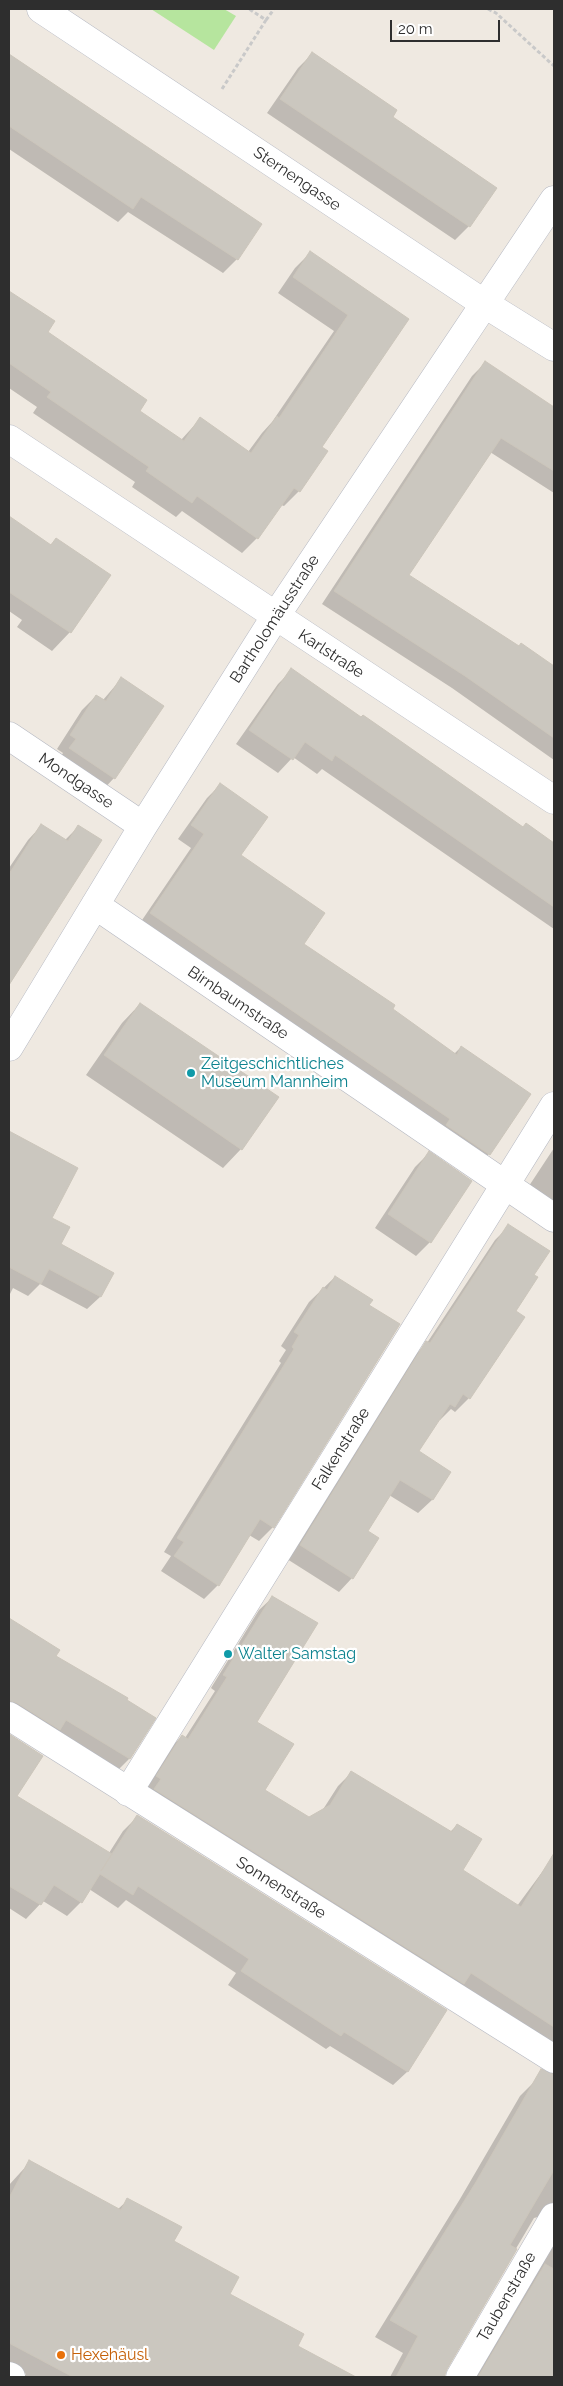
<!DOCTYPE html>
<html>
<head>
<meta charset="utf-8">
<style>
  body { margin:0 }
  #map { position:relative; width:563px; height:2386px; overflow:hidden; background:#efe9e1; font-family:Raleway,sans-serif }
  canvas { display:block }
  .frame { position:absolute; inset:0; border:10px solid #2e2e2e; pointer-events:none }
  .scale { position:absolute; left:390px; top:20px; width:110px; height:22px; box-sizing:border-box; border:2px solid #2e2e2e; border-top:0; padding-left:6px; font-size:15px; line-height:18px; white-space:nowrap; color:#2e2e2e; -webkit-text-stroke:4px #fff; paint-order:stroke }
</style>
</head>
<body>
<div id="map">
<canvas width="563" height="2386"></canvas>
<div class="frame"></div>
<div class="scale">20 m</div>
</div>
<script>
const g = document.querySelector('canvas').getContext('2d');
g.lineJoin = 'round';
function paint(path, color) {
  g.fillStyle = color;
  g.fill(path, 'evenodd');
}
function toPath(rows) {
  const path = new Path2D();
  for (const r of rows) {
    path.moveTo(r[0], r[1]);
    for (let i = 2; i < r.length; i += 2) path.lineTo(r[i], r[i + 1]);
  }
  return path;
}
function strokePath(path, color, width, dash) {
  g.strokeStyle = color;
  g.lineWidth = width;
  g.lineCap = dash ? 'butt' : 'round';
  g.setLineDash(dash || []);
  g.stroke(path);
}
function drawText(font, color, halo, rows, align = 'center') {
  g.font = font + ' Raleway,sans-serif';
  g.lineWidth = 4.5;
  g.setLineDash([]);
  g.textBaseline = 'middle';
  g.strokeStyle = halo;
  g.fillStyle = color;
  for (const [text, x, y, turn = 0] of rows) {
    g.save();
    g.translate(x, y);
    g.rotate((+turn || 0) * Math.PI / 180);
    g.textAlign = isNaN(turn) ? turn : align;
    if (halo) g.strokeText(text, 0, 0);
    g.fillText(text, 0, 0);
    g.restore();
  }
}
const green = toPath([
  [151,9,224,9,236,16,214,50]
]);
const shadow = toPath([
  [312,54,391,117,495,188,469,226,455,240,267,113,298,68],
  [9,55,260,224,237,259,223,273,128,212,118,222,9,149],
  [310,253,407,320,320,448,326,452,299,491,284,506,281,505,257,538,242,553,182,511,176,517,132,487,135,482,33,413,37,407,9,388,9,292,53,322,46,332,138,412,181,440,200,419,248,452,262,433,272,422,334,331,278,293,295,268],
  [485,363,554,408,554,493,490,452,407,575,519,647,521,645,554,668,554,760,452,688,322,604,472,376],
  [9,517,50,545,56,540,109,575,70,632,52,651,17,627,22,620,9,611],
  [292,670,522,828,526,825,554,844,554,929,322,769,317,774,293,757,278,773,236,744,278,684],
  [121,679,114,778,101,792,57,763,63,753,57,749,82,710,96,696,103,700],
  [220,785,239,855,302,944,454,1054,461,1047,529,1094,489,1154,475,1168,138,926,191,848,178,839,207,798],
  [41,826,64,841,78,827,100,841,9,985,9,868,28,840],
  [140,1004,241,1149,223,1168,86,1075,122,1023],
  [9,1133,77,1169,50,1218,59,1245,112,1273,100,1297,87,1309,40,1284,28,1296,13,1288,9,1296],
  [554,1148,554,1211,525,1192],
  [429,1153,430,1242,416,1256,375,1228,415,1167],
  [509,1226,533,1276,469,1398,455,1412,451,1409,440,1420,439,1419,417,1452,449,1472,432,1500,418,1513,389,1495,366,1532,352,1578,339,1592,287,1559,413,1357,427,1343,495,1240],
  [335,1277,273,1527,259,1541,249,1535,218,1585,204,1599,161,1571,171,1556,164,1552,281,1363,279,1361,286,1350,281,1346,309,1302],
  [273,1597,255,1722,264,1791,309,1819,322,1811,338,1786,351,1773,450,1832,457,1825,461,1871,517,1906,554,1856,554,2054,144,1789,169,1749,182,1736,185,1738,215,1691,211,1688,259,1610],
  [9,1620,58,1650,54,1656,154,1718,129,1759,116,1772,9,1720],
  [9,1735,41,1756,9,1807],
  [137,1817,445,2011,407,2072,393,2085,330,2046,326,2049,228,1985,236,1973,126,1900,118,1908,89,1889,81,1902,67,1916,43,1901,26,1919,9,1908,9,1888,41,1834,109,1853,123,1831],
  [536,2080,554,2091,554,2377,472,2377,546,2220,538,2217,534,2218,445,2369,443,2377,390,2377,403,2353,375,2337,460,2199,520,2096],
  [30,2162,118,2209,128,2200,228,2294,296,2347,324,2361,315,2377,27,2377,24,2376,26,2374,9,2364,9,2185]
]);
const building = toPath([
  [312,52,397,110,393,117,497,188,470,227,280,99,312,52],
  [9,54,262,224,238,260,141,197,133,209,9,126,9,54],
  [310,251,409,319,322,447,328,451,300,492,294,488,258,539,197,496,192,503,146,471,149,467,47,397,51,392,9,363,9,291,55,321,48,332,147,400,140,411,184,441,200,417,251,453,277,416,279,418,348,315,293,277,310,251],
  [485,361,554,407,554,471,501,438,409,575,519,646,521,643,554,666,554,738,465,676,334,591,485,361],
  [9,516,51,545,56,538,111,575,71,633,9,592,9,516],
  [291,668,361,717,363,715,399,740,523,827,526,823,554,843,554,907,335,755,332,761,305,742,293,760,249,730,291,668],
  [121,677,164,706,115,779,69,748,76,739,70,735,96,695,106,701,121,677],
  [220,783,268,817,241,855,325,913,304,944,395,1005,393,1009,457,1055,461,1046,531,1094,490,1155,446,1125,450,1119,150,913,204,834,191,825,220,783],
  [41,824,68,841,78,825,102,840,9,985,9,874,41,824],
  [140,1003,279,1097,242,1150,104,1055,140,1003],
  [9,1131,78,1168,52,1218,70,1227,61,1244,114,1273,101,1297,49,1269,41,1284,9,1267,9,1131],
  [429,1151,472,1181,431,1243,388,1214,429,1151],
  [508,1224,550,1251,534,1275,538,1277,516,1311,525,1317,470,1399,463,1394,455,1407,450,1404,419,1451,451,1472,433,1500,400,1480,368,1531,379,1538,353,1579,300,1545,426,1341,430,1343,508,1224],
  [335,1276,373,1300,369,1305,400,1324,274,1528,260,1519,219,1586,174,1556,184,1542,177,1538,294,1349,292,1347,299,1335,294,1332,323,1287,327,1290,335,1276],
  [272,1596,318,1623,257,1722,294,1744,265,1790,309,1817,330,1805,351,1771,452,1832,457,1824,482,1839,463,1870,521,1907,554,1853,554,2027,471,1973,464,1984,154,1789,161,1779,156,1776,182,1735,188,1739,227,1677,223,1675,272,1596],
  [9,1618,60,1650,56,1656,128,1698,127,1700,156,1718,130,1759,66,1720,60,1730,17,1703,9,1701,9,1618],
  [9,1734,43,1756,17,1796,112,1854,101,1871,137,1815,447,2010,408,2072,344,2032,341,2036,241,1971,249,1959,138,1886,133,1895,100,1874,82,1903,54,1885,41,1905,9,1886,9,1734],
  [541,2069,554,2074,554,2170,510,2245,517,2249,447,2369,444,2377,396,2377,418,2336,390,2320,476,2182,541,2069],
  [29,2160,121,2210,127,2198,182,2227,174,2241,239,2277,230,2294,304,2334,298,2346,356,2377,73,2377,9,2343,9,2198,29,2160],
  [545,2264,554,2269,554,2377,478,2377,545,2264]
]);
const path = toPath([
  [488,9,496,13,554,66],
  [266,20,274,9],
  [222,89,266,20,249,9]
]);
const minor = toPath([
  [41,9,485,304,554,347],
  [9,439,554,800],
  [9,736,143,826],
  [95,905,554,1218],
  [9,1047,143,826,275,617,554,200],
  [9,1716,554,2059],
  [128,1792,554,1106],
  [460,2377,554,2217]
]);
const tertiary = toPath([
  [9,2376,11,2377]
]);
const markers = [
  [191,1073,5,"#0f9aa8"],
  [228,1654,5,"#0f9aa8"],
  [61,2355,5,"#e8710a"]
];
const streetNames = [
  ["Sternengasse",297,179,34],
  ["Bartholomäusstraße",275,619,-57],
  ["Karlstraße",331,654,33],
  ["Mondgasse",76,781,34],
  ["Birnbaumstraße",238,1003,34],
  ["Falkenstraße",341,1449,-58],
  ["Sonnenstraße",281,1888,32],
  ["Taubenstraße",507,2297,-60]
];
const cultureNames = [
  ["Zeitgeschichtliches",201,1064],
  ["Museum Mannheim",201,1082],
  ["Walter Samstag",238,1654]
];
const foodNames = [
  ["Hexehäusl",71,2355]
];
paint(green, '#b6e59e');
paint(shadow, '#0003');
paint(building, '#cbc7bf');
strokePath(building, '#cbc5ba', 1);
strokePath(minor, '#b4b7c1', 29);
strokePath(tertiary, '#b4b7c1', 29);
strokePath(path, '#c9c9c9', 3, [4, 2.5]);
strokePath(minor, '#fff', 28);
strokePath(tertiary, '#fff', 28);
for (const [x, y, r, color] of markers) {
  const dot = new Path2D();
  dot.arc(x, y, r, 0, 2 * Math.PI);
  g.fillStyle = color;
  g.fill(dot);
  strokePath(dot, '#fff', 2);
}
drawText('16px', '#2e2e2e', '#fff', streetNames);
drawText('16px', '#0d838f', '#fff', cultureNames, 'left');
drawText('16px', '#c56008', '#fff', foodNames, 'left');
</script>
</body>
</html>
